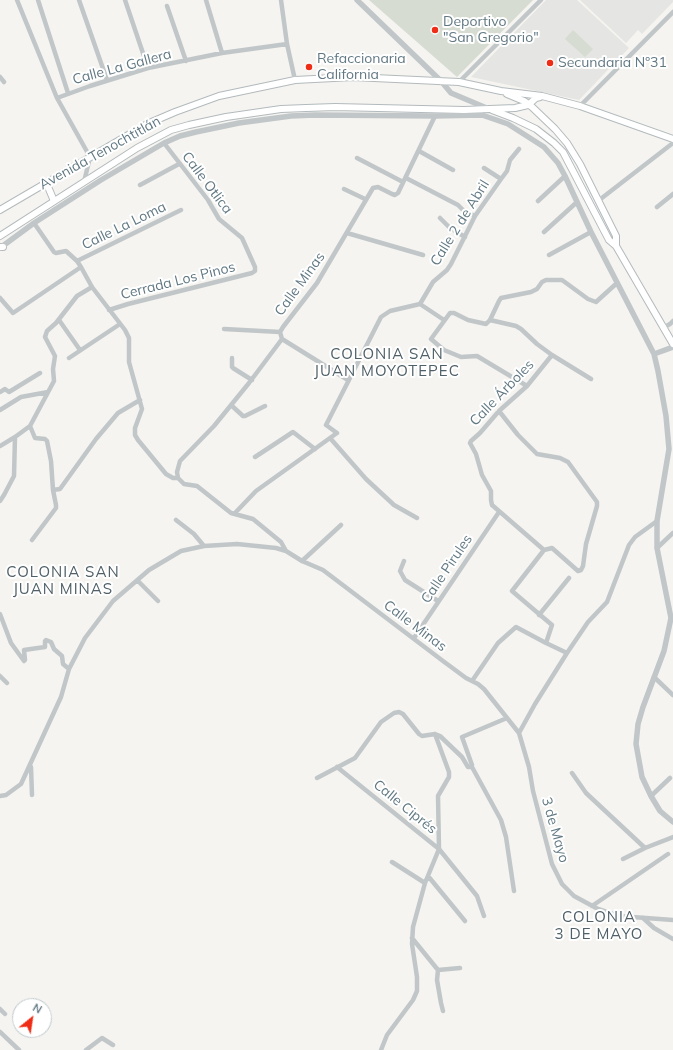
<!DOCTYPE html>
<html>
<head>
<meta charset="utf-8">
<style>
  body { margin:0 }
  #map { position:relative; width:673px; height:1050px; overflow:hidden; background:#f5f4f0; font-family:Mulish,sans-serif }
  canvas { display:block }
  .north { position:absolute; left:12px; top:998px; width:40px; height:40px; box-sizing:border-box; background:#fff; border:1px solid #c0c9cd; border-radius:50%; rotate:30deg; font-size:11px; font-weight:700; line-height:16px; text-align:center; color:#617883 }
  .north::after { content:''; display:block; margin:auto; width:14px; height:18px; background:#ef2d16; clip-path:polygon(50% 0,100% 100%,50% 72%,0 100%) }
</style>
</head>
<body>
<div id="map">
<canvas width="673" height="1050"></canvas>
<div class="north">N</div>
</div>
<script>
const g = document.querySelector('canvas').getContext('2d');
g.lineJoin = 'round';
function paint(path, color) {
  g.fillStyle = color;
  g.fill(path, 'evenodd');
}
function toPath(rows) {
  const path = new Path2D();
  for (const r of rows) {
    path.moveTo(r[0], r[1]);
    for (let i = 2; i < r.length; i += 2) path.lineTo(r[i], r[i + 1]);
  }
  return path;
}
function strokePath(path, color, width, dash) {
  g.strokeStyle = color;
  g.lineWidth = width;
  g.lineCap = dash ? 'butt' : 'round';
  g.setLineDash(dash || []);
  g.stroke(path);
}
function drawText(font, color, halo, rows, align = 'center') {
  g.font = font + ' Mulish,sans-serif';
  g.lineWidth = 4;
  g.setLineDash([]);
  g.textBaseline = 'middle';
  g.strokeStyle = halo;
  g.fillStyle = color;
  for (const [text, x, y, turn = 0] of rows) {
    g.save();
    g.translate(x, y);
    g.rotate((+turn || 0) * Math.PI / 180);
    g.textAlign = isNaN(turn) ? turn : align;
    if (halo) g.strokeText(text, 0, 0);
    g.fillText(text, 0, 0);
    g.restore();
  }
}
const built = toPath([
  [546,0,577,0,629,48,579,100,471,77],
  [580,0,673,0,673,2,642,34,638,30,626,43]
]);
const green = toPath([
  [369,0,533,0,457,77],
  [573,30,593,49,585,57,565,39]
]);
const minor = toPath([
  [17,0,57,98],
  [38,0,68,93],
  [79,0,107,80],
  [125,0,148,68],
  [206,0,222,53],
  [281,0,287,44,295,80],
  [167,6,186,61],
  [0,77,4,82],
  [459,82,541,0],
  [580,106,673,12],
  [419,151,453,170],
  [357,158,403,182],
  [406,178,458,205,464,211,475,216],
  [501,179,507,171,510,160,519,149],
  [84,182,90,157,57,98,90,86,148,68,222,53,287,44],
  [140,185,179,164],
  [344,189,365,199],
  [538,201,565,176],
  [598,201,673,143],
  [657,207,673,194],
  [440,218,450,228,465,237],
  [34,223,54,252,56,253,66,251,77,261,81,267,92,287,125,330,129,338,129,362,142,409,135,428,135,435,138,440,166,474,173,478,178,478,184,484,197,486,231,513,253,519,281,542,286,551],
  [544,232,577,202],
  [347,233,423,255],
  [549,255,591,232],
  [77,261,181,210],
  [0,298,13,313,81,267],
  [420,304,444,320],
  [109,310,128,304,252,273,255,271,255,267,242,238,219,219,208,200,164,143],
  [59,320,80,350],
  [490,320,516,326,521,329,537,344,552,355,591,379],
  [663,328,670,324,673,321],
  [224,329,280,332],
  [282,339,348,380],
  [69,358,120,324],
  [232,358,232,367,233,368,252,380],
  [527,386,477,356,461,357,444,350,431,339,450,313,454,313,468,320,486,324,490,320,499,301,501,298,531,292,537,289,542,282,546,280,562,280,588,299,596,302,617,283],
  [0,392,5,389,9,392,40,373],
  [231,405,243,416,245,416,265,406],
  [0,410,21,397,48,392],
  [499,411,518,435,537,454,560,458,568,462,597,502,597,506,586,544,583,566,581,570,578,571,552,548,544,550],
  [30,426,35,438,45,439,47,441,51,461,53,490,56,505,56,508,32,540],
  [330,438,366,479,394,505,417,518],
  [0,446,15,437,30,426,54,381,53,369,55,356,45,337,47,331,56,323,77,296,92,287],
  [255,457,293,432,315,449],
  [178,478,177,472,180,461,214,426,249,383,282,339,280,332,283,327,317,283,373,188,378,187,392,194,395,195,398,193,435,116],
  [53,490,60,489,96,439,118,413,140,400],
  [0,501,4,495,14,476,15,437],
  [235,513,256,491,337,433,326,425,381,317,390,311,420,304,433,282,447,270,451,264,475,216,501,179,484,168],
  [176,520,194,534,204,546],
  [657,548,673,533],
  [544,550,492,505,491,500,491,491,482,475,476,454,470,443,471,441,480,433,499,411,527,386,552,355],
  [544,550,512,591,552,625,546,643,567,653],
  [302,561,341,525],
  [404,561,400,571,405,580,438,601],
  [138,581,158,601],
  [0,614,11,643,24,661,25,660,24,650,45,647,45,641,46,640,51,642,54,649,62,656,63,664,69,669],
  [539,615,569,578],
  [414,638,499,512],
  [0,676,7,683],
  [654,677,673,695],
  [472,681,498,643,516,627,546,643],
  [519,733,535,704,567,653,588,622,607,602,629,545,635,537,657,521],
  [31,767,32,795],
  [337,767,439,849,438,796,449,777,449,772,435,734],
  [472,767,501,820,506,837,514,891],
  [572,773,586,793,645,848,673,837],
  [317,778,355,758,381,722,394,713,399,712,403,714,419,734,422,736,435,734,440,736,462,757,468,767,471,767,472,765,462,737,507,718],
  [0,796,6,795,21,784,61,697,69,669,85,638,113,601,149,570,181,551,204,546,237,544,276,548,286,551,302,561,323,570,443,661,466,678,478,684,484,689,519,733,529,767,533,791,552,864,562,884,574,896,598,909,619,916,673,920],
  [651,796,670,778],
  [439,849,477,896,484,916],
  [623,859,645,848],
  [392,862,425,883],
  [428,876,465,921],
  [592,906,668,854],
  [643,918,654,928,673,939],
  [412,938,438,970,460,968],
  [438,970,437,980,441,1003,443,1011],
  [0,1009,5,1014],
  [0,1032,19,1050],
  [86,1050,102,1038,113,1045],
  [381,1050,387,1035,413,1000,417,991,417,977,412,944,413,927,425,883,439,849]
]);
const tertiary = toPath([
  [357,0,441,81,451,93,489,109],
  [0,248,34,223,101,180,164,143,180,136,196,132,239,123,291,116,315,115,435,116,482,115,508,124,544,147,558,163,565,176,591,232,654,354,658,371,666,416,669,449,657,521,657,548,671,618,664,651,643,707,638,724,636,744,642,777,651,796,660,811,673,822],
  [654,354,673,347]
]);
const secondary = toPath([
  [507,94,524,101,532,107,555,129,567,143,580,164,616,236,616,246],
  [492,110,513,118,536,129,554,143,563,152,609,240,616,246,673,344],
  [46,182,54,201],
  [0,210,147,124,175,112,219,96,295,80,353,77,459,82,501,91,542,96,580,106,673,139],
  [0,236,137,148,171,130,189,125,226,117,281,109,306,108,335,107,464,110,515,108,528,105,536,98,540,97],
  [0,247,3,247]
]);
const markers = [
  [435,30,4,"#ef2d16"],
  [550,63,4,"#ef2d16"],
  [309,67,4,"#ef2d16"]
];
const poiNames = [
  ["Deportivo",443,22],
  ["\"San Gregorio\"",443,38],
  ["Refaccionaria",317,59],
  ["California",317,75],
  ["Secundaria Nº31",558,63]
];
const streetNames = [
  ["Calle La Gallera",122,67,-15],
  ["Avenida Tenochtitlán",100,153,-29],
  ["Calle Otlica",207,183,53],
  ["Calle 2 de Abril",460,223,-58],
  ["Calle La Loma",124,226,-26],
  ["Cerrada Los Pinos",178,281,-14],
  ["Calle Minas",300,284,-54],
  ["Calle Árboles",502,393,-46],
  ["Calle Pirules",447,569,-56],
  ["Calle Minas",415,626,37],
  ["Calle Ciprés",405,807,39],
  ["3 de Mayo",555,830,74]
];
const neighbourhoodNames = [
  ["COLONIA SAN",387,354],
  ["JUAN MOYOTEPEC",387,371],
  ["COLONIA SAN",63,572],
  ["JUAN MINAS",63,589],
  ["COLONIA",599,917],
  ["3 DE MAYO",599,934]
];
paint(built, '#e5e5e3');
paint(green, '#d6dcd1');
strokePath(secondary, '#b3babd', 8);
strokePath(minor, '#c1c6c8', 4.5);
strokePath(tertiary, '#c1c6c8', 5.5);
strokePath(secondary, '#fff', 6);
for (const [x, y, r, color] of markers) {
  const dot = new Path2D();
  dot.arc(x, y, r, 0, 2 * Math.PI);
  g.fillStyle = color;
  g.fill(dot);
  strokePath(dot, '#fff', 1.5);
}
drawText('14px', '#617883', '#fff', poiNames, 'left');
drawText('14px', '#617883', '#fff', streetNames);
g.letterSpacing = '1px';
drawText('15px', '#506068', '#fff', neighbourhoodNames);
g.letterSpacing = '0px';
</script>
</body>
</html>
